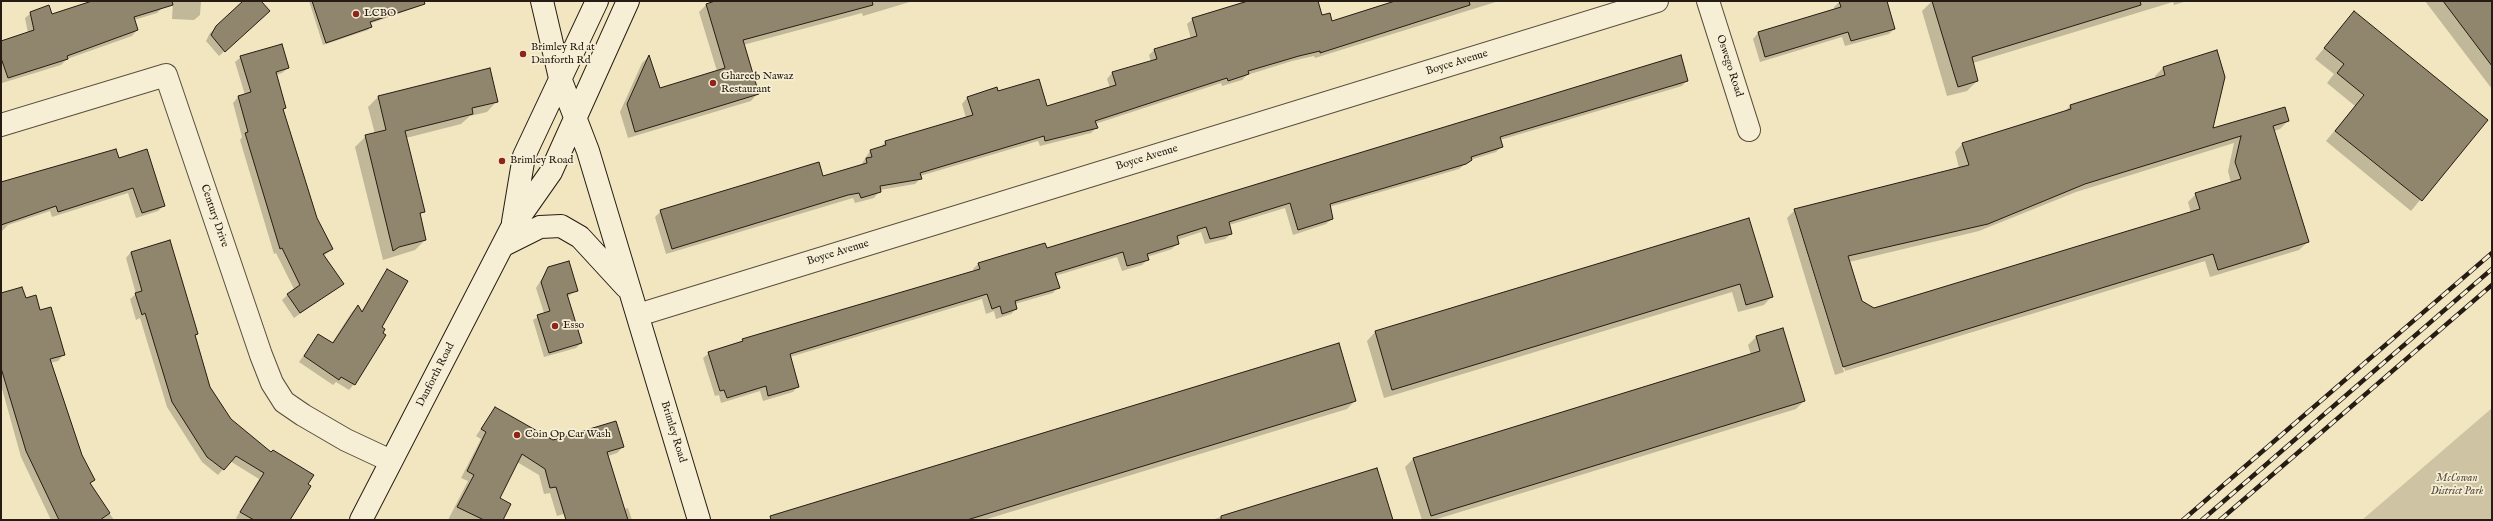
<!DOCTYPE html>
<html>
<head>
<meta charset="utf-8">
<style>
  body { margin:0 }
  #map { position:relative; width:2493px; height:521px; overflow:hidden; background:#f1e6c0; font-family:"IM FELL English",serif }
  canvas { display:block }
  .frame { position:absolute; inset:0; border:2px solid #261c13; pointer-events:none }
</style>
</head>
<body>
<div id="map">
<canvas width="2493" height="521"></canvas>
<div class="frame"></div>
</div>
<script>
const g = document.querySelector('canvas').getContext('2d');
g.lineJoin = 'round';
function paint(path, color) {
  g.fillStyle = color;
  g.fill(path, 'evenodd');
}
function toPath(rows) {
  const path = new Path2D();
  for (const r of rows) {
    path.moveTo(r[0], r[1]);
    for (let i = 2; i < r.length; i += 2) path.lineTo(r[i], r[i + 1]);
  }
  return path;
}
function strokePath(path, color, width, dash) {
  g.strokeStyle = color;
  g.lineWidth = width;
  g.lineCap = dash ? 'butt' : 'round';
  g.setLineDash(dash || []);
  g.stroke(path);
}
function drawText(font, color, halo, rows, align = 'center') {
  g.font = font + ' "IM FELL English",serif';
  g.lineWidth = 3.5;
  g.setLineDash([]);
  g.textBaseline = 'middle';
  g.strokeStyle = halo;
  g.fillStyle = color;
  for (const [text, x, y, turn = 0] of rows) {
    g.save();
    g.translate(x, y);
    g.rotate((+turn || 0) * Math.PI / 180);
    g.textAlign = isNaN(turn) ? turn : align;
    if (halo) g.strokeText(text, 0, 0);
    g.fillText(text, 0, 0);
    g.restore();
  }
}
const green = toPath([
  [2492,408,2492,520,2362,520]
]);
const shadow = toPath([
  [96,1,161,1,163,7,157,13,134,20,137,30,132,36,67,59,61,65,2,83,1,42,28,33,25,18,31,13,51,15],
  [173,1,201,1,200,15,194,20,172,19],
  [246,1,260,1,264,16,219,56,206,41,210,33],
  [309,1,418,1,419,6,369,24,370,27,368,30,323,45],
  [718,1,913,1,863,16,862,13,743,45,758,93,751,101,628,138,620,112,642,63,648,57,659,89,717,71,699,12,706,5],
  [1245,1,1316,1,1321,16,1331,22,1400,1,1499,1,1315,58,1314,56,1292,61,1247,75,1242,80,1222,86,1221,83,1095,124,1096,128,1091,133,1040,146,1038,141,920,176,921,178,915,184,880,190,874,198,855,203,853,198,666,254,655,217,661,211,822,178,861,165,870,151,880,148,885,142,966,118,962,104,967,98,998,92,1047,107,1110,88,1107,79,1112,73,1151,62,1149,55,1155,49,1191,39,1187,24,1193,19],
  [1840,1,1886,1,1894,29,1889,34,1845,46,1842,37,1760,62,1753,39,1758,33,1835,10,1834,7],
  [1932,1,2187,1,2174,5,2173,2,1973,63,1977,81,1967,91,1947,96,1922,11],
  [2425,1,2492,1,2492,89],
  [2354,12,2486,120,2411,211,2326,141,2355,106,2327,83,2334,74,2315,59],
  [241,57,288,68,282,73,276,75,285,108,282,111,316,218,332,249,324,256,342,284,294,318,282,300,294,289,276,253,274,254,240,140,242,137,233,103,238,97,245,95,235,62],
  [2163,68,2212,130,2288,121,2280,129,2274,131,2308,242,2299,250,2210,277,2205,261,1845,371,1797,214,1795,214,1844,372,1835,375,1787,218,1795,210,1959,168,1955,152,1963,143,2063,113,2070,106,2156,79,2155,76],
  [2234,143,2228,171,2231,183,2196,194,2188,202,2191,213,1874,309,1862,302,1849,262,1979,231,2076,192],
  [1687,80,1682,86,1500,140,1502,146,1496,152,1470,160,1459,169,1329,207,1332,219,1326,224,1293,235,1285,208,1229,225,1231,234,1225,239,1205,244,1201,232,1177,240,1178,243,1172,249,1147,257,1148,259,1142,265,1122,271,1117,257,1055,276,1058,287,1053,293,1015,304,1016,309,1011,314,996,319,994,311,986,314,982,299,790,357,798,386,793,392,763,401,760,391,721,403,719,395,715,396,703,358,709,353,739,343,743,340,974,272,973,269,978,264,1047,249],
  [378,97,497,101,487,112,470,116,461,124,406,138,424,211,419,216,425,240,415,250,383,260,355,147,366,136,375,134,368,107],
  [119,159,164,205,158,211,136,218,128,193,52,217,50,211,8,225,1,232,1,188],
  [1748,219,1772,296,1764,305,1738,312,1732,292,1384,398,1367,341,1375,332],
  [131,252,197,334,195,336,210,387,231,420,271,453,290,520,238,520,236,518,259,479,230,461,218,475,202,462,167,407,140,318,136,320,130,299,136,294,126,258],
  [549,268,576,291,567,297,581,343,576,348,544,357,533,320,544,313,536,288],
  [387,270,380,327,354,384,349,390,336,382,333,385,299,362,318,335,332,343,352,312,357,307,361,312],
  [1,294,25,300,39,311,63,355,58,361,50,363,81,455,94,480,90,484,114,520,51,520,21,457,1,385],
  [1782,329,1804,401,1796,409,1434,520,1422,520,1405,467,1414,458,1751,355,1748,345,1756,337],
  [1355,401,1347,409,984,520,790,520],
  [495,408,553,441,623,447,617,453,608,456,624,509,628,508,632,520,573,520,570,512,557,516,550,493,544,494,539,475,517,462,498,499,503,520,448,520,468,481,461,478,481,439,476,436],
  [1376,470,1392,520,1211,520]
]);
const building = toPath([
  [92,1,172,1,173,5,134,17,138,30,67,56,68,59,8,78,1,58,1,41,34,30,30,12,49,5,52,14,92,1],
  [243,1,261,1,270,11,225,52,211,35,216,26,243,1],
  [312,1,424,1,425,4,370,22,372,27,326,43,312,1],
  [715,1,872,1,873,5,743,40,759,94,635,132,627,104,649,55,660,88,725,68,706,4,715,1],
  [1248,1,1318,1,1322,15,1330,13,1332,21,1395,1,1469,1,1470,5,1364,39,1320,53,1320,51,1299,56,1248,71,1249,74,1228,81,1227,78,1147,104,1095,121,1098,128,1045,141,1044,136,920,173,922,179,880,186,881,192,861,198,859,193,848,195,672,249,660,210,819,162,823,176,867,163,866,158,872,157,870,150,886,145,885,141,973,115,967,97,997,87,998,91,1039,79,1047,106,1116,85,1112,72,1157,59,1154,49,1197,36,1192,18,1248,1],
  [1839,1,1887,1,1895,29,1851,41,1848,32,1765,57,1758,32,1841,7,1839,1],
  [1932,1,2140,1,2141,5,1972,57,1978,81,1958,87,1932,1],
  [2443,1,2492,1,2492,66,2443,1],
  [2354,11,2488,120,2422,201,2335,131,2364,95,2337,73,2344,64,2324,48,2354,11],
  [282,44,289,68,276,72,286,108,283,109,317,218,333,249,323,254,344,284,300,313,287,294,300,285,282,248,280,249,245,133,248,132,238,96,251,92,240,56,282,44],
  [2217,50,2225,77,2213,128,2285,107,2289,121,2273,126,2309,242,2218,270,2213,254,1843,367,1794,209,1969,165,1962,143,2071,109,2070,105,2165,75,2163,67,2217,50],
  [2241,136,2235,162,2241,179,2195,193,2200,209,1874,308,1862,301,1848,256,1988,224,2085,184,2241,136],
  [1681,55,1688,81,1500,137,1503,147,1471,157,1472,160,1466,164,1330,204,1333,219,1298,230,1290,203,1229,222,1232,234,1210,239,1206,227,1177,236,1179,244,1147,254,1149,260,1127,266,1123,252,1055,273,1060,288,1015,301,1017,309,1002,314,1000,306,992,309,987,294,790,354,799,387,768,396,766,386,727,398,724,390,720,391,708,352,743,341,742,339,980,269,978,263,1001,256,1045,243,1047,248,1681,55],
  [490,68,498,102,472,108,473,114,405,131,425,212,420,213,426,240,399,247,393,251,365,135,386,130,378,96,490,68],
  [116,149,119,158,147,149,165,206,142,213,133,188,58,212,56,206,1,225,1,182,116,149],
  [1749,218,1773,297,1746,305,1740,284,1392,390,1375,331,1749,218],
  [170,240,198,334,195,335,210,387,231,419,271,452,273,450,314,475,308,484,311,486,290,520,254,520,240,512,264,473,236,456,224,470,207,457,172,402,145,313,142,315,135,293,142,291,131,252,170,240],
  [569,261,578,291,567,294,582,343,549,353,537,315,550,311,541,282,548,267,569,261],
  [387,269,408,281,382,327,385,329,383,333,386,335,355,385,341,377,339,380,304,356,318,334,333,343,358,305,362,312,387,269],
  [22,287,26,298,36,295,40,310,51,307,65,355,50,359,82,455,95,480,90,483,110,513,100,520,59,520,26,451,1,368,1,293,22,287],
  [1783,328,1805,401,1431,516,1413,458,1760,351,1756,336,1783,328],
  [1339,343,1356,401,967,520,771,520,770,516,1339,343],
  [495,407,553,440,616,421,624,447,607,452,628,520,566,520,556,487,550,488,545,469,522,454,500,498,511,504,503,520,484,520,457,507,474,475,467,471,486,432,481,429,495,407],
  [1377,468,1393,520,1221,520,1221,516,1377,468]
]);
const minor = toPath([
  [1708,1,1749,130],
  [1,125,166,75,261,355,272,383,284,402,303,415,346,440,391,461],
  [638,315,1657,1]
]);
const secondary = toPath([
  [542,1,560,78,588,151,699,520],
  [513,222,524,156,597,1],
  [504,245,540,227,561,226,580,237,626,287],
  [361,520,511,229,551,172,628,1]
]);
const rail = toPath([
  [2183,520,2492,253],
  [2202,520,2492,269],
  [2220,520,2492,285]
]);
const markers = [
  [356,14,4,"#8f2418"],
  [523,54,4,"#8f2418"],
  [713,83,4,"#8f2418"],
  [502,161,4,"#8f2418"],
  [555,326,4,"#8f2418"],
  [517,435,4,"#8f2418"]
];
const poiNames = [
  ["LCBO",364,14],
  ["Brimley Rd at",531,48],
  ["Danforth Rd",531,61],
  ["Ghareeb Nawaz",721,77],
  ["Restaurant",721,90],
  ["Brimley Road",510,161],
  ["Esso",563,326],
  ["Coin Op Car Wash",525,435]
];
const streetNames = [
  ["Boyce Avenue",1457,63,-17],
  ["Oswego Road",1729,66,72],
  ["Boyce Avenue",1147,158,-17],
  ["Century Drive",214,216,71],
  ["Boyce Avenue",838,253,-17],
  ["Danforth Road",436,375,-63],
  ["Brimley Road",673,432,73]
];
const parkNames = [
  ["McCowan",2457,479],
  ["District Park",2457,492]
];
paint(green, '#cec4a3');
paint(shadow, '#0003');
paint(building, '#90856d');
strokePath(building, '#261c13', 1);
strokePath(minor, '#594e3e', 24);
strokePath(secondary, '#261c13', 24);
strokePath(minor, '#f6efd6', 22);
strokePath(secondary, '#f6efd6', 22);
strokePath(rail, '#261c13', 4.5);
strokePath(rail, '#f6efd6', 3, [9]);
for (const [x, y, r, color] of markers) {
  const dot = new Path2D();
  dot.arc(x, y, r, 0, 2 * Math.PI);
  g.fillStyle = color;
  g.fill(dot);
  strokePath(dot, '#f6efd6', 1.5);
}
drawText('11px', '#261c13', '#f6efd6', poiNames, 'left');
drawText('11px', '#261c13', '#f6efd6', streetNames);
drawText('italic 11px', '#584e3e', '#f6efd6', parkNames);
</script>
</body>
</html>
